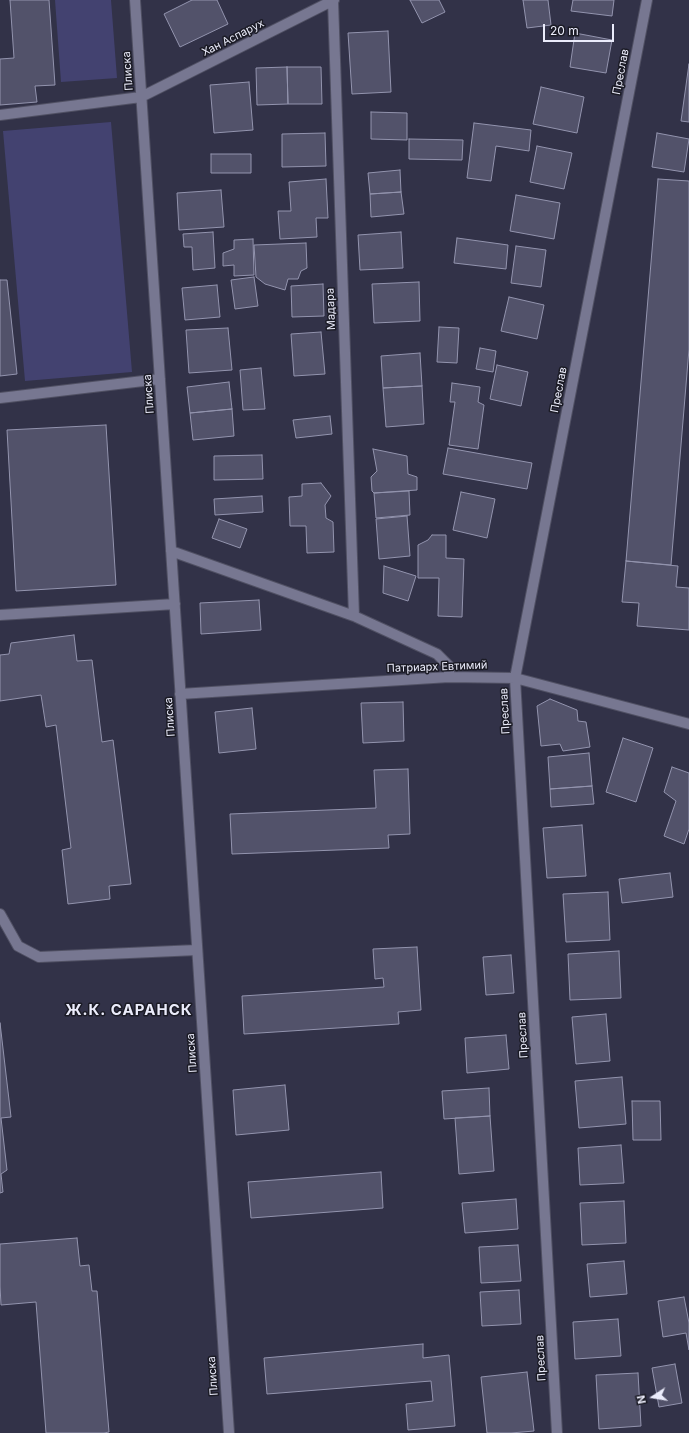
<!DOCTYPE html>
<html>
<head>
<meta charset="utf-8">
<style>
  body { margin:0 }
  #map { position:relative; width:689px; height:1433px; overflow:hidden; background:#323248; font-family:Inter,sans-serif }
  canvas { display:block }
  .north { position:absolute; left:633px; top:1377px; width:40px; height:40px; -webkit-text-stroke:3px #1b1b25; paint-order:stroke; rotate:258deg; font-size:11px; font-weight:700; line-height:16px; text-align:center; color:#ebecfb }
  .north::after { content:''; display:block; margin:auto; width:14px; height:18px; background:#ebecfb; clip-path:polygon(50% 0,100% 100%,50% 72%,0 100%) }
  .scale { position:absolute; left:543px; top:24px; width:71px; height:18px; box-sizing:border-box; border:2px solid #ebecfb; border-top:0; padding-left:5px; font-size:12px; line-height:14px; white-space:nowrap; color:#ebecfb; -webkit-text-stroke:3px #1b1b25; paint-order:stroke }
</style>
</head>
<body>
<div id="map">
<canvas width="689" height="1433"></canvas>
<div class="north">N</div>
<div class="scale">20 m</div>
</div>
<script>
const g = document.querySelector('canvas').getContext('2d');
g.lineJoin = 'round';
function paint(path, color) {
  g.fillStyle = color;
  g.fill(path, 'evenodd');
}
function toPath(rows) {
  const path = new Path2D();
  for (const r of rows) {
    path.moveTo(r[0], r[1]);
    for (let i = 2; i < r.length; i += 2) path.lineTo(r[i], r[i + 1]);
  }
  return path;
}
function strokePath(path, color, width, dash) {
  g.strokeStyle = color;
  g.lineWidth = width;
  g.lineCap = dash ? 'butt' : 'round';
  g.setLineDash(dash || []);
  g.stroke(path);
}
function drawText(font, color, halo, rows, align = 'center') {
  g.font = font + ' Inter,sans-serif';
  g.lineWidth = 3;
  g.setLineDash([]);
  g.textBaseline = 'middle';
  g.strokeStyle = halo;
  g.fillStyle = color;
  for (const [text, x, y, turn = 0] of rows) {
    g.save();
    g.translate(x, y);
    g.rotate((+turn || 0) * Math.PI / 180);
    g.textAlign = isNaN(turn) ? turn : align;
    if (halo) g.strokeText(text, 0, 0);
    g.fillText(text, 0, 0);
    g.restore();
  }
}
const green = toPath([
  [55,0,111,0,117,78,61,82],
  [111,122,132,372,25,381,3,131]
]);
const building = toPath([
  [10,0,49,0,55,85,35,86,37,102,0,105,0,59,14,58,10,0],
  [192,0,217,0,228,24,180,47,164,14,192,0],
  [410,0,439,0,445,12,422,23,410,0],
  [523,0,548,0,551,25,527,28,523,0],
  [573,0,614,0,612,16,571,11,573,0],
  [388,31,391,92,352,94,348,33,388,31],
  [575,33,612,40,606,73,570,67,575,33],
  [689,64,689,122,681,121,689,64],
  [287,67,321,67,322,104,288,104,287,67],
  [287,67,288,104,257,105,256,68,287,67],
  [249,82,253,130,214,133,210,85,249,82],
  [541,87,584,97,577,133,533,124,541,87],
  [371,112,407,113,407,140,371,139,371,112],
  [474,123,531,130,529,151,496,146,491,181,467,178,474,123],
  [325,133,326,166,282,167,282,134,325,133],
  [657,133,689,139,684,172,652,167,657,133],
  [409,139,463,140,462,160,409,159,409,139],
  [537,146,572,153,564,189,530,182,537,146],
  [211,154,251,154,251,173,211,173,211,154],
  [400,170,401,192,370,194,368,173,400,170],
  [326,179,328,218,316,218,317,237,280,239,278,211,291,211,289,182,326,179],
  [658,179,689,181,689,349,671,565,626,561,658,179],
  [221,190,224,227,179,230,177,193,221,190],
  [401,192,404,214,371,217,370,194,401,192],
  [516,195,560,203,554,239,510,231,516,195],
  [213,232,215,268,193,270,192,247,184,247,183,234,213,232],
  [401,232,403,268,360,270,358,235,401,232],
  [457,238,508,245,506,269,454,263,457,238],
  [253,239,254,275,234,276,234,265,223,266,223,253,234,249,234,240,253,239],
  [306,243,307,268,301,271,298,279,288,279,285,290,265,284,256,277,254,245,306,243],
  [516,246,546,250,541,287,511,283,516,246],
  [254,277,258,306,235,309,231,280,254,277],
  [0,280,7,280,17,374,0,376,0,280],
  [419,282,420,321,374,323,372,284,419,282],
  [323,284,324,316,292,317,291,286,323,284],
  [217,285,220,317,185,320,182,288,217,285],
  [509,297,544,305,537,339,501,331,509,297],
  [439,327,459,328,457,363,437,362,439,327],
  [228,328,232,370,189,373,186,330,228,328],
  [321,332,325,374,294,376,291,334,321,332],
  [480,348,496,351,493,372,476,369,480,348],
  [420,353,422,386,383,388,381,356,420,353],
  [497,365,528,372,521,406,490,399,497,365],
  [261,368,265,409,243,410,240,370,261,368],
  [229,382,232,409,190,413,187,387,229,382],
  [452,383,480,387,478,402,484,405,478,449,449,445,455,402,450,402,452,383],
  [422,386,424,424,386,427,383,388,422,386],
  [232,409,234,436,193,440,190,413,232,409],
  [330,416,332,434,296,438,293,420,330,416],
  [106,425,116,585,16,591,7,430,106,425],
  [448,448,532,463,527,489,443,474,448,448],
  [373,449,407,456,408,474,417,477,417,490,374,493,372,491,371,477,377,471,373,449],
  [262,455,263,479,214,480,214,456,262,455],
  [321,483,331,496,325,505,326,518,333,522,334,552,307,553,306,526,290,526,289,497,302,496,302,484,321,483],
  [409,491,410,515,376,518,374,493,409,491],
  [461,492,495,499,487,538,453,530,461,492],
  [262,496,263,512,215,515,214,499,262,496],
  [407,516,410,556,379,559,376,519,407,516],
  [219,519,247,529,240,548,212,538,219,519],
  [432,535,446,535,446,558,464,559,462,617,438,616,439,578,418,578,418,545,428,540,432,535],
  [626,561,678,566,676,587,689,588,689,630,637,626,639,603,622,602,626,561],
  [384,566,416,576,408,601,383,593,384,566],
  [259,600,261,630,201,634,200,603,259,600],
  [74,635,77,661,92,660,102,742,113,740,131,884,109,886,110,899,68,904,62,850,71,848,56,725,46,727,41,695,0,701,0,655,9,654,11,643,74,635],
  [550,699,577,710,578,721,586,722,590,747,563,751,560,744,541,746,537,706,550,699],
  [403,702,404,741,363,743,361,703,403,702],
  [252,708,256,749,219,753,215,712,252,708],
  [623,738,653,748,636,802,606,792,623,738],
  [589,753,592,786,550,789,548,757,589,753],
  [672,767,689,773,689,829,684,844,664,836,676,801,664,792,672,767],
  [408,769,410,834,388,835,389,848,232,854,230,814,376,808,374,770,408,769],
  [592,786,594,804,551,807,550,789,592,786],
  [582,825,586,876,547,878,543,828,582,825],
  [670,873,673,897,622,903,619,879,670,873],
  [608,892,610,940,566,942,563,894,608,892],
  [417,947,421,1010,398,1012,399,1024,244,1034,242,996,384,987,383,978,375,979,373,949,417,947],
  [619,951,621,998,570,1000,568,954,619,951],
  [511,955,514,993,486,995,483,957,511,955],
  [606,1014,610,1061,576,1064,572,1017,606,1014],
  [0,1023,11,1117,1,1118,7,1170,1,1174,3,1192,0,1193,0,1023],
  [506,1035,509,1069,467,1073,465,1038,506,1035],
  [622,1077,626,1124,579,1128,575,1081,622,1077],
  [285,1085,289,1130,236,1135,233,1090,285,1085],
  [489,1088,490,1116,444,1119,442,1091,489,1088],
  [632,1101,660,1101,661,1140,633,1140,632,1101],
  [490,1116,494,1171,459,1174,455,1118,490,1116],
  [621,1145,624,1183,580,1185,578,1148,621,1145],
  [381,1172,383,1208,251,1218,248,1182,381,1172],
  [516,1199,518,1229,465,1233,462,1203,516,1199],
  [624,1201,626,1243,582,1245,580,1203,624,1201],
  [77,1238,80,1266,89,1265,92,1291,97,1291,109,1432,104,1433,46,1433,36,1302,1,1305,0,1286,0,1244,77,1238],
  [518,1245,521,1281,481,1283,479,1247,518,1245],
  [624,1261,627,1294,590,1297,587,1264,624,1261],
  [519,1290,521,1324,482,1326,480,1292,519,1290],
  [684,1297,689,1323,689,1350,686,1333,663,1337,658,1301,684,1297],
  [618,1319,621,1356,575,1359,573,1322,618,1319],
  [423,1344,423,1358,449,1355,455,1426,408,1430,406,1404,433,1401,431,1381,267,1394,264,1358,423,1344],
  [675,1364,682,1403,659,1407,652,1368,675,1364],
  [527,1372,534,1431,511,1433,487,1433,481,1377,527,1372],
  [638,1373,641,1426,599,1429,596,1375,638,1373]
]);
const minor = toPath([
  [135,0,229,1433],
  [333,1,354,616],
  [0,115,141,97,334,0],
  [0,398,160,379],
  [171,551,354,616,437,654,449,666,449,677],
  [0,615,175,604],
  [180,694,449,677,515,678,689,724],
  [0,914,18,946,39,957,197,950],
  [557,1433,515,678,647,0]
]);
const streetNames = [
  ["Хан Аспарух",233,38,-27],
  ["Плиска",128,71,-94],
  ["Преслав",621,72,-79],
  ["Мадара",331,309,-92],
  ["Преслав",559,390,-79],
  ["Плиска",149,394,-94],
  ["Патриарх Евтимий",437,667,-2],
  ["Преслав",505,711,-93],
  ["Плиска",170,717,-94],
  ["Преслав",523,1035,-93],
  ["Плиска",192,1053,-94],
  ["Преслав",541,1358,-93],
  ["Плиска",213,1376,-94]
];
const districtNames = [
  ["Ж.К. САРАНСК",129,1010]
];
paint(green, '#434270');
paint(building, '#52526a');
strokePath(building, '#9394ae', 1);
strokePath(minor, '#505063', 12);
strokePath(minor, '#777791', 10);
drawText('11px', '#ebecfb', '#1b1b25', streetNames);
g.letterSpacing = '1px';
drawText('bold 15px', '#ebecfb', '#1b1b25', districtNames);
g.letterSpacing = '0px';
</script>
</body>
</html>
